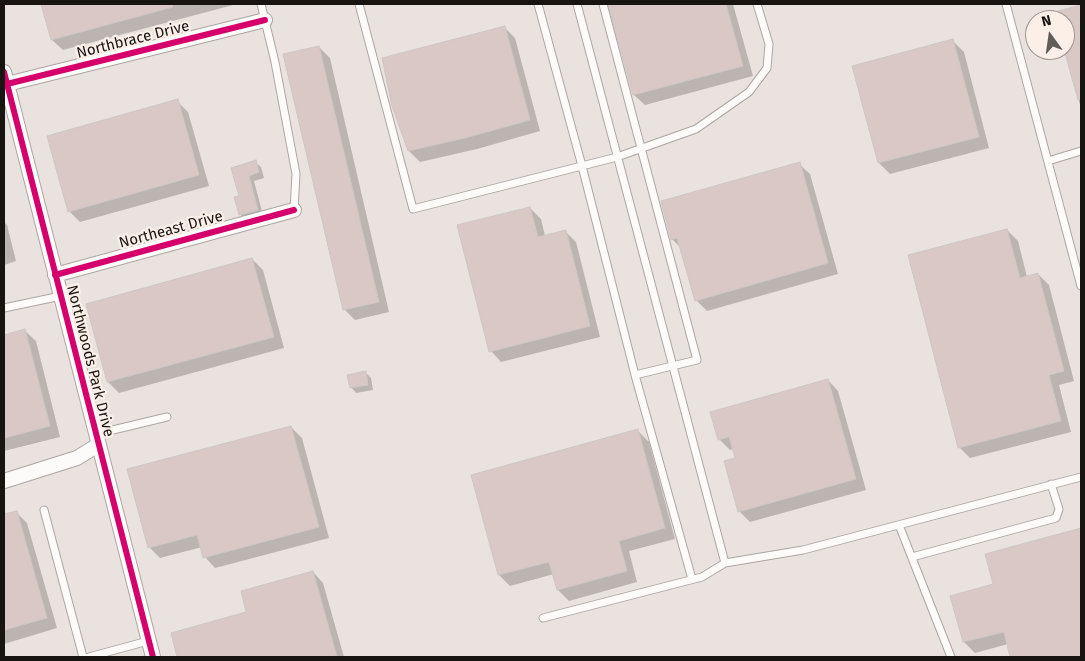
<!DOCTYPE html>
<html>
<head>
<meta charset="utf-8">
<style>
  body { margin:0 }
  #map { position:relative; width:1085px; height:661px; overflow:hidden; background:#eae2de; font-family:"Fira Sans",sans-serif }
  canvas { display:block }
  .frame { position:absolute; inset:0; border:5px solid #181412; pointer-events:none }
  .north { position:absolute; left:1025px; top:10px; width:50px; height:50px; box-sizing:border-box; background:#fcefe7; border:1px solid #a19792; border-radius:50%; rotate:346deg; font-size:14px; font-weight:700; line-height:20px; text-align:center; color:#181412 }
  .north::after { content:''; display:block; margin:auto; width:18px; height:22px; background:#625c59; clip-path:polygon(50% 0,100% 100%,50% 72%,0 100%) }
</style>
</head>
<body>
<div id="map">
<canvas width="1085" height="661"></canvas>
<div class="frame"></div>
<div class="north">N</div>
</div>
<script>
const g = document.querySelector('canvas').getContext('2d');
g.lineJoin = 'round';
function paint(path, color) {
  g.fillStyle = color;
  g.fill(path, 'evenodd');
}
function toPath(rows) {
  const path = new Path2D();
  for (const r of rows) {
    path.moveTo(r[0], r[1]);
    for (let i = 2; i < r.length; i += 2) path.lineTo(r[i], r[i + 1]);
  }
  return path;
}
function strokePath(path, color, width, dash) {
  g.strokeStyle = color;
  g.lineWidth = width;
  g.lineCap = dash ? 'butt' : 'round';
  g.setLineDash(dash || []);
  g.stroke(path);
}
function drawText(font, color, halo, rows, align = 'center') {
  g.font = font + ' "Fira Sans",sans-serif';
  g.lineWidth = 4.5;
  g.setLineDash([]);
  g.textBaseline = 'middle';
  g.strokeStyle = halo;
  g.fillStyle = color;
  for (const [text, x, y, turn = 0] of rows) {
    g.save();
    g.translate(x, y);
    g.rotate((+turn || 0) * Math.PI / 180);
    g.textAlign = isNaN(turn) ? turn : align;
    if (halo) g.strokeText(text, 0, 0);
    g.fillText(text, 0, 0);
    g.restore();
  }
}
const shadow = toPath([
  [42,4,237,4,63,50,52,40],
  [610,4,733,4,753,76,645,105,634,95],
  [1081,6,1081,109,1065,48,1065,20,1057,20,1056,13],
  [504,27,515,38,540,131,477,149,420,162,409,151],
  [953,41,964,52,989,148,890,174,879,163,854,67],
  [319,47,330,58,389,312,355,320,344,309],
  [177,101,188,112,209,186,80,222,69,211],
  [255,162,261,167,264,178,254,181,263,215,245,220,240,214,241,196,232,169],
  [799,164,810,174,838,274,707,311,696,300,682,249,672,239],
  [530,208,541,219,545,236,565,231,576,242,600,337,501,362,491,351],
  [4,222,7,225,16,261,4,265],
  [1007,230,1018,241,1027,277,1038,274,1049,285,1074,381,1059,385,1071,432,970,458,959,447],
  [252,259,263,270,284,348,119,393,108,382,87,304],
  [25,331,36,341,60,437,4,451,4,336],
  [365,372,371,378,373,390,356,393,351,387],
  [828,380,838,391,866,490,750,522,739,511,737,459,734,449,730,450,719,439],
  [291,427,302,438,329,538,215,568,205,557,202,547,160,558,149,547],
  [638,431,649,442,675,539,629,551,637,582,569,601,558,590,554,574,510,586,499,575],
  [16,512,27,523,57,628,4,644,4,516],
  [1081,530,1081,657,1012,657,1008,644,975,653,964,642,995,585,987,555],
  [313,572,323,583,344,657,179,657,172,634,248,613]
]);
const building = toPath([
  [41,4,172,4,173,7,51,40,41,4],
  [608,4,726,4,743,66,633,95,608,4],
  [1081,5,1081,99,1078,100,1065,53,1065,20,1039,20,1039,16,1081,5],
  [505,26,530,120,465,138,408,151,392,106,382,58,505,26],
  [953,39,979,137,878,163,852,66,953,39],
  [319,46,379,302,343,310,283,54,319,46],
  [178,99,199,175,68,212,47,136,178,99],
  [256,160,259,172,249,176,258,210,239,215,234,197,239,196,231,168,256,160],
  [800,162,828,263,695,301,677,238,671,240,661,201,800,162],
  [530,207,538,237,566,230,590,326,489,352,457,225,530,207],
  [1007,229,1020,278,1038,273,1064,371,1049,375,1061,421,958,448,908,255,1007,229],
  [252,258,274,337,107,382,86,304,252,258],
  [25,329,50,426,4,438,4,335,25,329],
  [366,371,368,385,350,388,347,375,366,371],
  [828,379,856,479,738,512,724,461,735,458,729,437,718,440,710,412,828,379],
  [291,426,319,527,203,558,197,535,148,548,127,469,291,426],
  [638,429,665,528,619,541,627,571,557,590,549,562,498,575,471,475,638,429],
  [17,511,47,618,4,630,4,514,17,511],
  [1081,528,1081,657,1010,657,1004,632,963,642,950,596,993,584,985,554,1081,528],
  [313,571,337,657,177,657,171,633,246,612,241,591,313,571]
]);
const lane = toPath([
  [261,4,275,62,296,174,294,210],
  [359,4,413,209,617,157,696,129,749,92,767,68,769,44,757,4],
  [538,4,582,166,635,375],
  [577,4,725,563,803,550,1081,477],
  [603,4,697,360,635,375,692,579],
  [1006,4,1081,286],
  [1048,161,1081,151],
  [4,308,61,296],
  [96,434,167,417],
  [44,510,83,657],
  [899,525,951,657],
  [912,557,1056,518,1059,509,1051,484],
  [543,618,702,577,725,563],
  [89,657,148,641]
]);
const street = toPath([
  [4,72,153,657],
  [7,84,265,20],
  [55,275,294,210],
  [4,481,77,458,98,445]
]);
const cycleway = toPath([
  [4,72,153,657],
  [7,84,265,20],
  [55,275,294,210]
]);
const streetNames = [
  ["Northbrace Drive",133,40,-14],
  ["Northeast Drive",171,230,-15],
  ["Northwoods Park Drive",90,361,76]
];
paint(shadow, '#0003');
paint(building, '#d9c8c5');
strokePath(building, '#cdc6c5', 1);
strokePath(lane, '#aca6a3', 9);
strokePath(street, '#aca6a3', 16);
strokePath(lane, '#fcfbfa', 7);
strokePath(street, '#fcfbfa', 14);
strokePath(cycleway, '#d6006c', 6);
drawText('15px', '#181412', '#fcefe7', streetNames);
</script>
</body>
</html>
